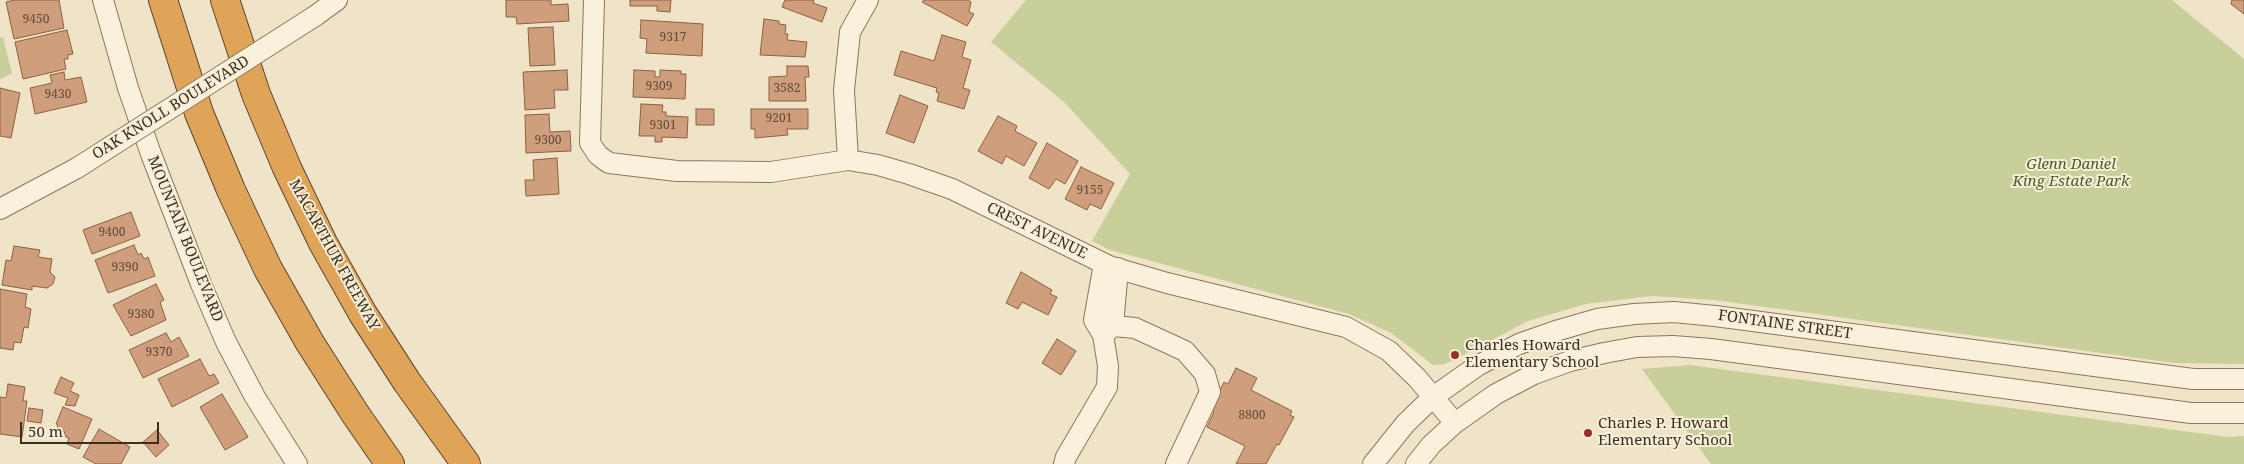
<!DOCTYPE html>
<html>
<head>
<meta charset="utf-8">
<style>
  body { margin:0 }
  #map { position:relative; width:2244px; height:464px; overflow:hidden; background:#f0e4c8; font-family:"Noto Serif",serif }
  canvas { display:block }
  .scale { position:absolute; left:20px; top:422px; width:139px; height:22px; box-sizing:border-box; border:2px solid #3d2e20; border-top:0; padding-left:6px; font-size:15px; line-height:18px; white-space:nowrap; color:#3d2e20; -webkit-text-stroke:4px #f7eed8; paint-order:stroke }
</style>
</head>
<body>
<div id="map">
<canvas width="2244" height="464"></canvas>
<div class="scale">50 m</div>
</div>
<script>
const g = document.querySelector('canvas').getContext('2d');
g.lineJoin = 'round';
function paint(path, color) {
  g.fillStyle = color;
  g.fill(path, 'evenodd');
}
function toPath(rows) {
  const path = new Path2D();
  for (const r of rows) {
    path.moveTo(r[0], r[1]);
    for (let i = 2; i < r.length; i += 2) path.lineTo(r[i], r[i + 1]);
  }
  return path;
}
function strokePath(path, color, width, dash) {
  g.strokeStyle = color;
  g.lineWidth = width;
  g.lineCap = dash ? 'butt' : 'round';
  g.setLineDash(dash || []);
  g.stroke(path);
}
function drawText(font, color, halo, rows, align = 'center') {
  g.font = font + ' "Noto Serif",serif';
  g.lineWidth = 4;
  g.setLineDash([]);
  g.textBaseline = 'middle';
  g.strokeStyle = halo;
  g.fillStyle = color;
  for (const [text, x, y, turn = 0] of rows) {
    g.save();
    g.translate(x, y);
    g.rotate((+turn || 0) * Math.PI / 180);
    g.textAlign = isNaN(turn) ? turn : align;
    if (halo) g.strokeText(text, 0, 0);
    g.fillText(text, 0, 0);
    g.restore();
  }
}
const green = toPath([
  [1026,0,2172,0,2244,59,2244,364,2174,363,1714,300,1652,296,1586,304,1528,321,1452,361,1444,364,1433,365,1391,333,1349,314,1110,250,1092,241,1130,174,1064,102,991,42],
  [3,37,12,73,0,80,0,38],
  [1690,365,2228,437,2244,436,2244,464,1711,464,1642,369]
]);
const building = toPath([
  [14,0,59,0,64,28,14,39,6,2,14,0],
  [506,0,551,0,551,5,568,4,569,21,517,24,516,17,506,17,506,0],
  [630,0,671,0,670,12,657,11,657,6,630,6,630,0],
  [785,0,814,0,813,3,827,8,822,22,782,7,785,0],
  [924,0,968,0,971,2,969,12,974,14,967,26,922,2,924,0],
  [2232,0,2244,0,2244,14,2231,4,2232,0],
  [764,19,779,21,779,24,786,25,785,34,788,34,787,40,807,42,805,57,760,55,764,19],
  [641,20,703,24,702,56,646,53,647,39,640,38,641,20],
  [553,27,555,65,530,66,528,28,553,27],
  [67,30,73,54,68,55,68,59,64,59,66,69,23,79,15,42,67,30],
  [942,35,966,42,962,57,971,60,963,88,970,90,964,109,937,101,939,93,936,92,937,88,894,75,901,51,934,61,942,35],
  [787,66,808,66,809,77,805,77,806,101,769,101,769,77,787,76,787,66],
  [567,70,568,90,554,90,555,108,525,110,523,72,567,70],
  [634,70,655,71,655,77,660,77,660,70,681,71,681,74,686,74,685,99,633,97,634,70],
  [64,72,65,80,81,77,87,102,35,114,30,88,52,83,50,75,64,72],
  [0,88,20,93,11,138,0,136,0,88],
  [900,95,928,106,914,143,886,133,900,95],
  [641,104,663,105,662,112,666,112,666,116,688,117,687,138,662,137,662,142,655,142,655,136,639,136,641,104],
  [696,109,714,109,714,125,696,125,696,109],
  [751,109,808,109,808,129,787,129,788,135,755,138,755,129,751,129,751,109],
  [549,114,550,132,570,131,571,151,526,153,525,115,549,114],
  [998,116,1017,126,1015,131,1037,143,1024,166,1006,156,1002,164,978,151,998,116],
  [1047,143,1078,161,1065,184,1056,179,1049,189,1029,178,1047,143],
  [557,158,559,194,526,196,525,180,534,180,533,160,557,158],
  [1081,167,1114,183,1101,209,1090,204,1087,210,1065,199,1081,167],
  [131,212,140,236,92,254,83,230,131,212],
  [134,245,138,255,141,253,144,259,148,257,155,276,108,293,95,260,134,245],
  [14,246,40,250,38,257,52,259,50,272,55,277,53,284,47,288,32,286,32,290,2,285,6,260,11,261,14,246],
  [1021,272,1052,290,1050,294,1057,297,1048,315,1022,302,1018,309,1006,303,1021,272],
  [156,284,164,300,160,302,166,320,131,336,113,305,156,284],
  [0,289,27,294,25,307,31,309,28,328,24,327,21,343,14,342,13,350,0,348,0,289],
  [166,333,171,342,179,337,189,356,143,378,129,350,166,333],
  [1057,339,1076,351,1061,375,1042,363,1057,339],
  [200,359,209,376,214,374,219,383,172,407,158,379,200,359],
  [1236,368,1257,378,1251,390,1292,411,1290,415,1294,417,1279,445,1277,444,1266,464,1236,464,1245,446,1207,427,1214,412,1210,410,1224,382,1228,384,1236,368],
  [61,377,74,383,70,391,79,395,75,406,65,405,68,398,54,393,61,377],
  [8,384,25,387,23,401,27,401,22,437,0,434,0,397,6,398,8,384],
  [222,394,248,437,225,450,200,407,222,394],
  [63,407,92,419,79,449,67,444,69,438,66,437,64,431,57,428,58,425,56,424,63,407],
  [29,408,43,410,41,423,27,421,29,408],
  [99,429,130,447,121,464,96,464,83,457,99,429],
  [157,430,169,445,156,457,143,442,157,430]
]);
const minor = toPath([
  [103,0,128,88,151,154,201,284,226,342,255,397,297,464],
  [594,0,590,143,598,155,609,163,677,171,771,172,848,160,878,165,909,174,952,189,1109,266,1167,283,1346,327,1389,351,1417,378,1455,423],
  [315,16,337,0],
  [848,160,844,90,850,32,868,0],
  [0,209,77,168],
  [1113,326,1135,328,1185,351,1205,374,1210,392,1176,464],
  [1103,335,1113,326,1118,268],
  [1064,464,1066,457,1107,387,1108,366,1103,335,1094,320,1104,264],
  [1373,464,1406,423,1433,397,1477,366,1519,344,1559,330,1597,319,1634,314,1674,312,1715,316,2193,379,2244,379],
  [1416,464,1431,445,1455,423,1496,394,1534,374,1570,361,1604,353,1637,347,1673,346,1711,349,2191,413,2244,413]
]);
const highway = toPath([
  [163,0,199,113,231,190,268,269,310,343,356,415,390,464],
  [225,0,256,94,287,168,323,243,363,314,407,382,466,464]
]);
const minorBridge = toPath([
  [77,168,315,16]
]);
const markers = [
  [1455,355,5,"#9e2a2b"],
  [1588,433,5,"#9e2a2b"]
];
const numberNames = [
  ["9450",36,20],
  ["9317",673,38],
  ["9309",659,87],
  ["3582",787,89],
  ["9430",58,95],
  ["9201",779,119],
  ["9301",663,126],
  ["9300",548,141],
  ["9155",1090,191],
  ["9400",112,233],
  ["9390",125,268],
  ["9380",141,315],
  ["9370",159,353],
  ["8800",1252,416]
];
const streetNames = [
  ["OAK KNOLL BOULEVARD",171,108,-32],
  ["CREST AVENUE",1037,231,26],
  ["MOUNTAIN BOULEVARD",185,239,68],
  ["MACARTHUR FREEWAY",334,255,61],
  ["FONTAINE STREET",1785,325,8]
];
const parkNames = [
  ["Glenn Daniel",2071,165],
  ["King Estate Park",2071,182]
];
const poiNames = [
  ["Charles Howard",1465,346],
  ["Elementary School",1465,363],
  ["Charles P. Howard",1598,424],
  ["Elementary School",1598,441]
];
paint(green, '#c9cf9b');
paint(building, '#cf9f7d');
strokePath(building, '#8d5f41', 1);
strokePath(minor, '#8d765c', 22);
strokePath(highway, '#5b4430', 30);
strokePath(minor, '#faf1dc', 20);
strokePath(highway, '#e0a458', 28);
strokePath(minorBridge, '#8d765c', 22, []);
strokePath(minorBridge, '#faf1dc', 20);
for (const [x, y, r, color] of markers) {
  const dot = new Path2D();
  dot.arc(x, y, r, 0, 2 * Math.PI);
  g.fillStyle = color;
  g.fill(dot);
  strokePath(dot, '#f7eed8', 2);
}
drawText('12px', '#624a37', null, numberNames);
drawText('15px', '#3d2e20', '#f7eed8', streetNames);
drawText('italic 15px', '#4d5a26', '#f7eed8', parkNames);
drawText('15px', '#3d2e20', '#f7eed8', poiNames, 'left');
</script>
</body>
</html>
